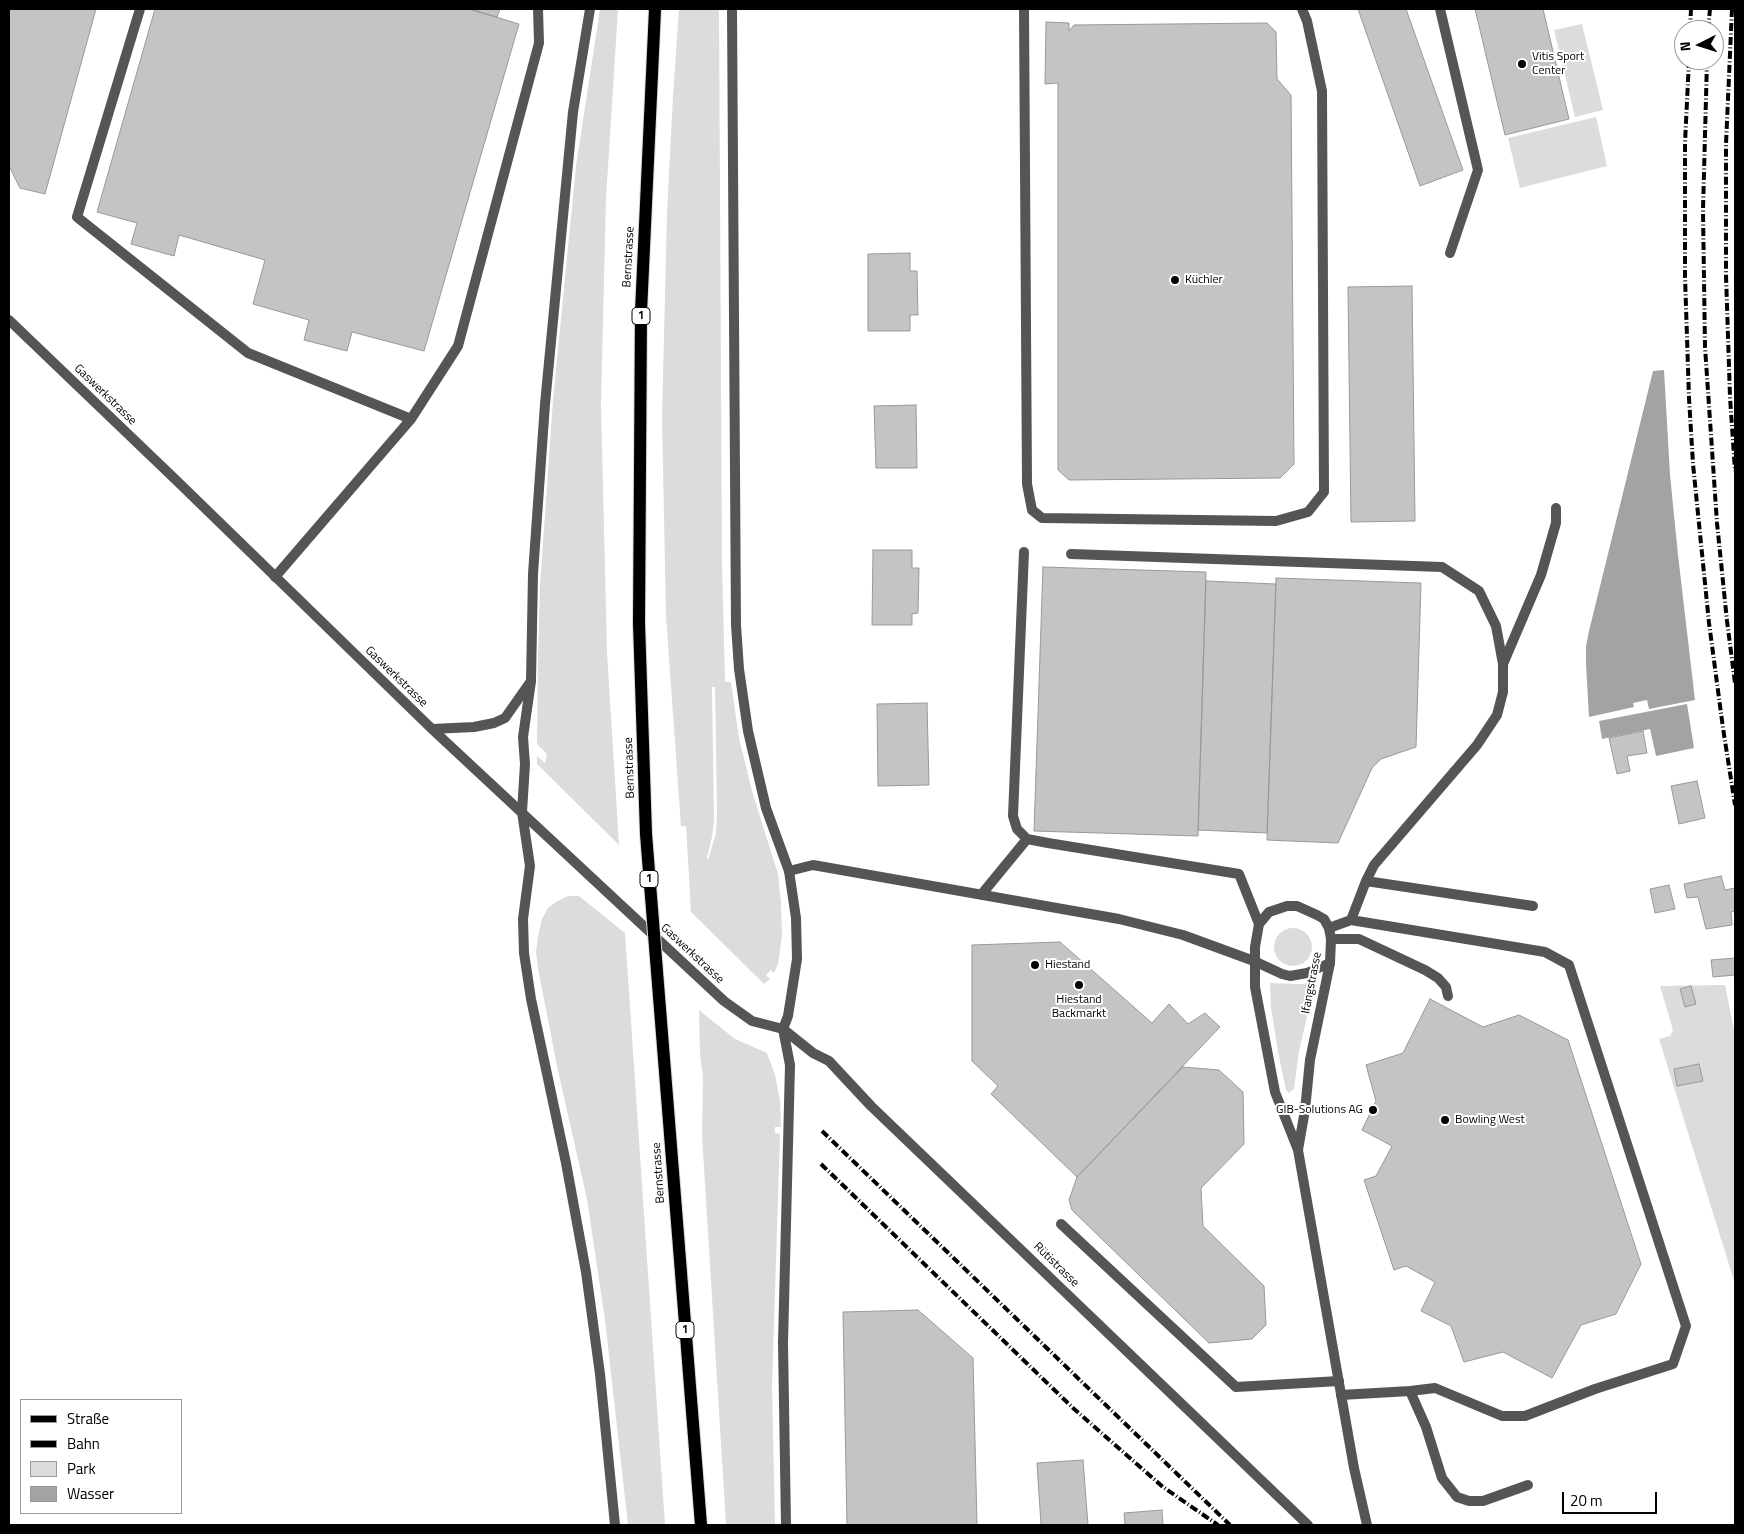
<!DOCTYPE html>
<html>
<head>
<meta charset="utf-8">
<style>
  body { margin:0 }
  #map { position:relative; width:1744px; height:1534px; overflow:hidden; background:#fff; font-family:"Titillium Web",sans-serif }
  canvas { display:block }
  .frame { position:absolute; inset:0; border:10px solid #000; pointer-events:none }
  .legend { position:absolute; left:20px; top:1399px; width:162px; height:115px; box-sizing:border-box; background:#fff; border:1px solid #999; margin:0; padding:6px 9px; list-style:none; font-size:15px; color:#000 }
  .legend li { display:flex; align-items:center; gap:10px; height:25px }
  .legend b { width:25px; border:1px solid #999 }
  .north { position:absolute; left:1674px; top:20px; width:50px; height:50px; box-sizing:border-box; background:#fff; border:1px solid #999; border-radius:50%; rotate:265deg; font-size:14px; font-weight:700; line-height:20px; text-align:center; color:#000 }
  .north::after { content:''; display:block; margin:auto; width:18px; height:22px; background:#000; clip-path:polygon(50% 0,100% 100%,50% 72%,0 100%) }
  .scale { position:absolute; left:1562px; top:1492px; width:95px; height:22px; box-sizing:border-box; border:2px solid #000; border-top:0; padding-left:6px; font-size:15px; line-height:18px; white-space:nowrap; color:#000; -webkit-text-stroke:4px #fff; paint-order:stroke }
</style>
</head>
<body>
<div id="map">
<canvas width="1744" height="1534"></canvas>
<div class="frame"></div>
<ul class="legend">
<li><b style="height:6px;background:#000"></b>Straße</li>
<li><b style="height:6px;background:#000"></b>Bahn</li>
<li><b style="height:14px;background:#dcdcdc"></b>Park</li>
<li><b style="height:14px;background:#a3a3a3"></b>Wasser</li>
</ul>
<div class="north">N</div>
<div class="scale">20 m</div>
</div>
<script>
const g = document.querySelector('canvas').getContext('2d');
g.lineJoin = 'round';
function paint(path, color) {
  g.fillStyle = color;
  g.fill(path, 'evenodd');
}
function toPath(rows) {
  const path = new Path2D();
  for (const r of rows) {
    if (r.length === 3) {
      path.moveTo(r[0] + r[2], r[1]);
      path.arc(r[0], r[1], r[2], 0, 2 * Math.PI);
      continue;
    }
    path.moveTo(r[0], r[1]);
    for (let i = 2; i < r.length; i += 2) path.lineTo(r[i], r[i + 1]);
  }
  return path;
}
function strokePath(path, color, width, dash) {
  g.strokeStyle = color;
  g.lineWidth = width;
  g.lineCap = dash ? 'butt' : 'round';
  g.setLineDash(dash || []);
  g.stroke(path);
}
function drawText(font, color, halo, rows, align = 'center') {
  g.font = font + ' "Titillium Web",sans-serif';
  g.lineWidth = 4;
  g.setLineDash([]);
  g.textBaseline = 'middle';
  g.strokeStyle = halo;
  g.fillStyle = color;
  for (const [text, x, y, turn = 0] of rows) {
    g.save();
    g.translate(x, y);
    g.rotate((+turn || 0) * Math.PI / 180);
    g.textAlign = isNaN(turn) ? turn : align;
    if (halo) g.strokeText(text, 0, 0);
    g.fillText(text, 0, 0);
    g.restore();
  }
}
const green = toPath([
  [600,9,618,9,606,198,601,405,607,653,619,845,537,764,537,756,545,763,547,754,537,744,538,654,540,586,553,400,576,166],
  [679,9,719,9,722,564,725,682,731,682,739,738,752,791,778,874,781,903,782,935,778,964,774,973,771,970,766,975,770,979,764,984,691,912,686,826,681,826,666,616,662,417,667,213,673,96],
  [712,687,715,687,717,813,716,833,708,860,707,858,712,837,714,821],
  [1582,24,1603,110,1575,117,1554,30],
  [1596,117,1607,166,1520,188,1508,138],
  [568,896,579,896,625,933,665,1525,628,1525,605,1320,587,1199,558,1071,539,974,536,953,538,936,542,919,548,908,556,902],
  [1293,947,19],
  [1312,980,1311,1000,1299,1051,1294,1089,1289,1093,1286,1090,1279,1057,1271,1008,1270,983,1297,984,1304,984],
  [1725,985,1735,1035,1735,1284,1659,1039,1670,1036,1673,1030,1660,986],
  [699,1010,735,1039,767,1053,775,1075,780,1100,781,1127,775,1127,775,1133,780,1134,772,1385,775,1525,726,1525,702,1135,703,1076,700,1055]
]);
const water = toPath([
  [1664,370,1670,475,1678,555,1695,700,1649,709,1647,700,1633,703,1634,707,1589,717,1586,664,1586,646,1589,631,1653,371],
  [1687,704,1694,748,1656,756,1650,729,1602,739,1599,721]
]);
const building = toPath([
  [9,9,96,9,45,194,20,188,9,166,9,9],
  [155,9,469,9,519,24,424,351,352,332,347,351,304,340,309,320,253,304,265,260,179,235,174,256,131,244,137,223,97,212,155,9],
  [469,9,500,9,497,17,469,9],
  [1358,9,1406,9,1463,170,1420,186,1358,9],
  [1475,9,1543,9,1569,119,1505,135,1475,9],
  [1046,22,1069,23,1069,31,1074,25,1267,23,1276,32,1277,79,1291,95,1294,464,1280,478,1069,480,1058,470,1058,83,1045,84,1046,22],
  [910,253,910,271,917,271,918,315,910,315,910,331,868,331,868,254,910,253],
  [1412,286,1415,521,1351,522,1348,287,1412,286],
  [916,405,917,468,876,468,874,406,916,405],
  [873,550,912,550,912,568,919,568,918,613,912,614,912,625,872,625,873,550],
  [1043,567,1206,572,1198,836,1034,831,1043,567],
  [1276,578,1421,583,1416,747,1381,759,1372,768,1338,843,1267,840,1276,578],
  [1206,581,1276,584,1267,833,1198,830,1206,581],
  [927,703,929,785,878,786,877,704,927,703],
  [1643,731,1647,753,1627,756,1630,771,1617,774,1609,738,1643,731],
  [1697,781,1705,818,1679,824,1671,786,1697,781],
  [1721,876,1725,890,1735,888,1735,911,1731,912,1732,925,1706,929,1698,897,1687,898,1684,884,1721,876],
  [1669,885,1675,909,1655,913,1650,889,1669,885],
  [1060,942,1152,1023,1169,1004,1188,1024,1205,1013,1220,1027,1077,1177,991,1094,998,1086,972,1061,972,945,1060,942],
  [1735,958,1735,975,1713,977,1711,960,1735,958],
  [1691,986,1696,1004,1685,1007,1680,989,1691,986],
  [1430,999,1483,1027,1519,1015,1568,1040,1641,1264,1616,1314,1581,1325,1552,1378,1503,1352,1464,1362,1451,1326,1421,1311,1435,1282,1406,1266,1394,1270,1364,1180,1376,1176,1392,1146,1362,1130,1376,1101,1366,1065,1403,1053,1430,999],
  [1699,1064,1703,1081,1677,1086,1674,1069,1699,1064],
  [1183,1067,1219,1070,1243,1092,1244,1144,1201,1188,1203,1226,1264,1286,1266,1325,1252,1339,1209,1343,1072,1210,1069,1200,1077,1177,1183,1067],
  [918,1310,973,1358,977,1525,847,1525,843,1312,918,1310],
  [1083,1460,1088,1525,1041,1525,1037,1463,1083,1460],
  [1162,1510,1163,1525,1125,1525,1124,1513,1162,1510]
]);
const service = toPath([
  [140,9,77,217,248,353,411,419],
  [1024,9,1027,484,1032,510,1042,518,1276,521,1308,512,1324,492,1322,91,1307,21,1302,9],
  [1440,9,1478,170,1450,253],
  [1024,552,1013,816,1017,829,1027,839,1048,843,1239,874,1259,924],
  [1071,554,1442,567,1479,591,1496,626,1503,664,1503,692,1497,715,1477,745,1374,865,1366,881,1351,920],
  [275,577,411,419,458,346,539,43,538,9],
  [1503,664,1541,575,1556,523,1556,508],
  [789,871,813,865,1119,919,1183,935,1254,961,1282,974,1290,976,1307,973,1330,963],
  [1366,881,1533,906],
  [981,895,1027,839],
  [1329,928,1351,920,1545,952,1569,965,1686,1326,1673,1364,1595,1389,1525,1416,1502,1416,1435,1388,1410,1391,1341,1395],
  [1331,939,1359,939,1425,970,1438,978,1446,987,1448,996],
  [1061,1224,1236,1387,1339,1381],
  [1410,1391,1426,1427,1442,1478,1457,1497,1469,1501,1483,1501,1528,1485]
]);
const minor = toPath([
  [9,320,177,481,432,729,724,1001,752,1021,783,1029,813,1053,829,1061,871,1106,1308,1525],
  [432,729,474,727,494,723,505,718,531,681],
  [1287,906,1297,906,1317,915,1324,919,1329,928,1331,939,1330,963,1310,1060,1305,1110,1298,1150,1275,1092,1255,987,1255,947,1259,924,1269,912,1287,906],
  [1298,1150,1354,1468,1367,1525]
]);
const tertiary = toPath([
  [590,9,573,112,545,404,533,574,531,681,523,737,525,764,522,812,530,866,523,919,524,953,531,999,566,1163,586,1272,600,1374,615,1525],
  [732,9,736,625,739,669,748,731,766,808,789,871,796,918,797,959,788,1016,783,1029,790,1065,783,1343,786,1525]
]);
const primary = toPath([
  [639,623,641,312,655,9],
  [670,1134,701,1525]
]);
const rail = toPath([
  [1732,9,1726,144,1726,275,1730,397,1735,471],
  [1690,30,1691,9],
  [1708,30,1710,9],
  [1689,60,1685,143,1685,276,1689,398,1693,464,1709,623,1723,728,1735,805],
  [1707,60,1703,210,1705,347,1717,523,1727,621,1735,683],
  [822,1131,1230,1525],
  [821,1164,1073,1408,1163,1487,1218,1525]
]);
const primaryBridge = toPath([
  [639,623,646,834,670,1134]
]);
const markers = [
  [1522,64,5,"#000"],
  [1175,280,5,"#000"],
  [1035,965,5,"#000"],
  [1079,985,5,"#000"],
  [1373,1110,5,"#000"],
  [1445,1120,5,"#000"]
];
const shields = [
  [641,316,18],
  [649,879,18],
  [685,1330,18]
];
const shieldNames = [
  ["1",641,316],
  ["1",649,879],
  ["1",685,1330]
];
const poiNames = [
  ["Vitis Sport",1532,57],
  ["Center",1532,71],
  ["Küchler",1185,280],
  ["Hiestand",1045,965],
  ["Hiestand",1079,1000,"center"],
  ["Backmarkt",1079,1014,"center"],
  ["GIB-Solutions AG",1363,1110,"right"],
  ["Bowling West",1455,1120]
];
const streetNames = [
  ["Bernstrasse",629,257,-87],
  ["Gaswerkstrasse",105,395,44],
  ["Gaswerkstrasse",396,677,44],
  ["Bernstrasse",630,768,-92],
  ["Gaswerkstrasse",692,954,43],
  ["Ifangstrasse",1312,983,-79],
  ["Bernstrasse",659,1173,-94],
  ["Rütistrasse",1056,1265,44]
];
paint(green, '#dcdcdc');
paint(water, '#a3a3a3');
paint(building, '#c4c4c4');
strokePath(building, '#999', 1);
strokePath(primary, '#dbdbdb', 14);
strokePath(service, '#555', 10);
strokePath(minor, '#555', 10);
strokePath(tertiary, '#555', 10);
strokePath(primary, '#000', 12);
strokePath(rail, '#000', 4, [8, 2.5, 1, 2.5]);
strokePath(primaryBridge, '#dbdbdb', 14, []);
strokePath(primaryBridge, '#000', 12);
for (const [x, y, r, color] of markers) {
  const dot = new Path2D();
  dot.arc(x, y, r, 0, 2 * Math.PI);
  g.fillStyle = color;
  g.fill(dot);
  strokePath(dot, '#fff', 2);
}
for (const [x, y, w] of shields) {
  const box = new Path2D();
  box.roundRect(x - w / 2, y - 8.5, w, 17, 4);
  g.fillStyle = '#fff';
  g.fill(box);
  strokePath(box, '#000', 1);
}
drawText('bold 11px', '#000', null, shieldNames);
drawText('12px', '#000', '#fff', poiNames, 'left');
drawText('12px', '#000', '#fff', streetNames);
</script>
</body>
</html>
